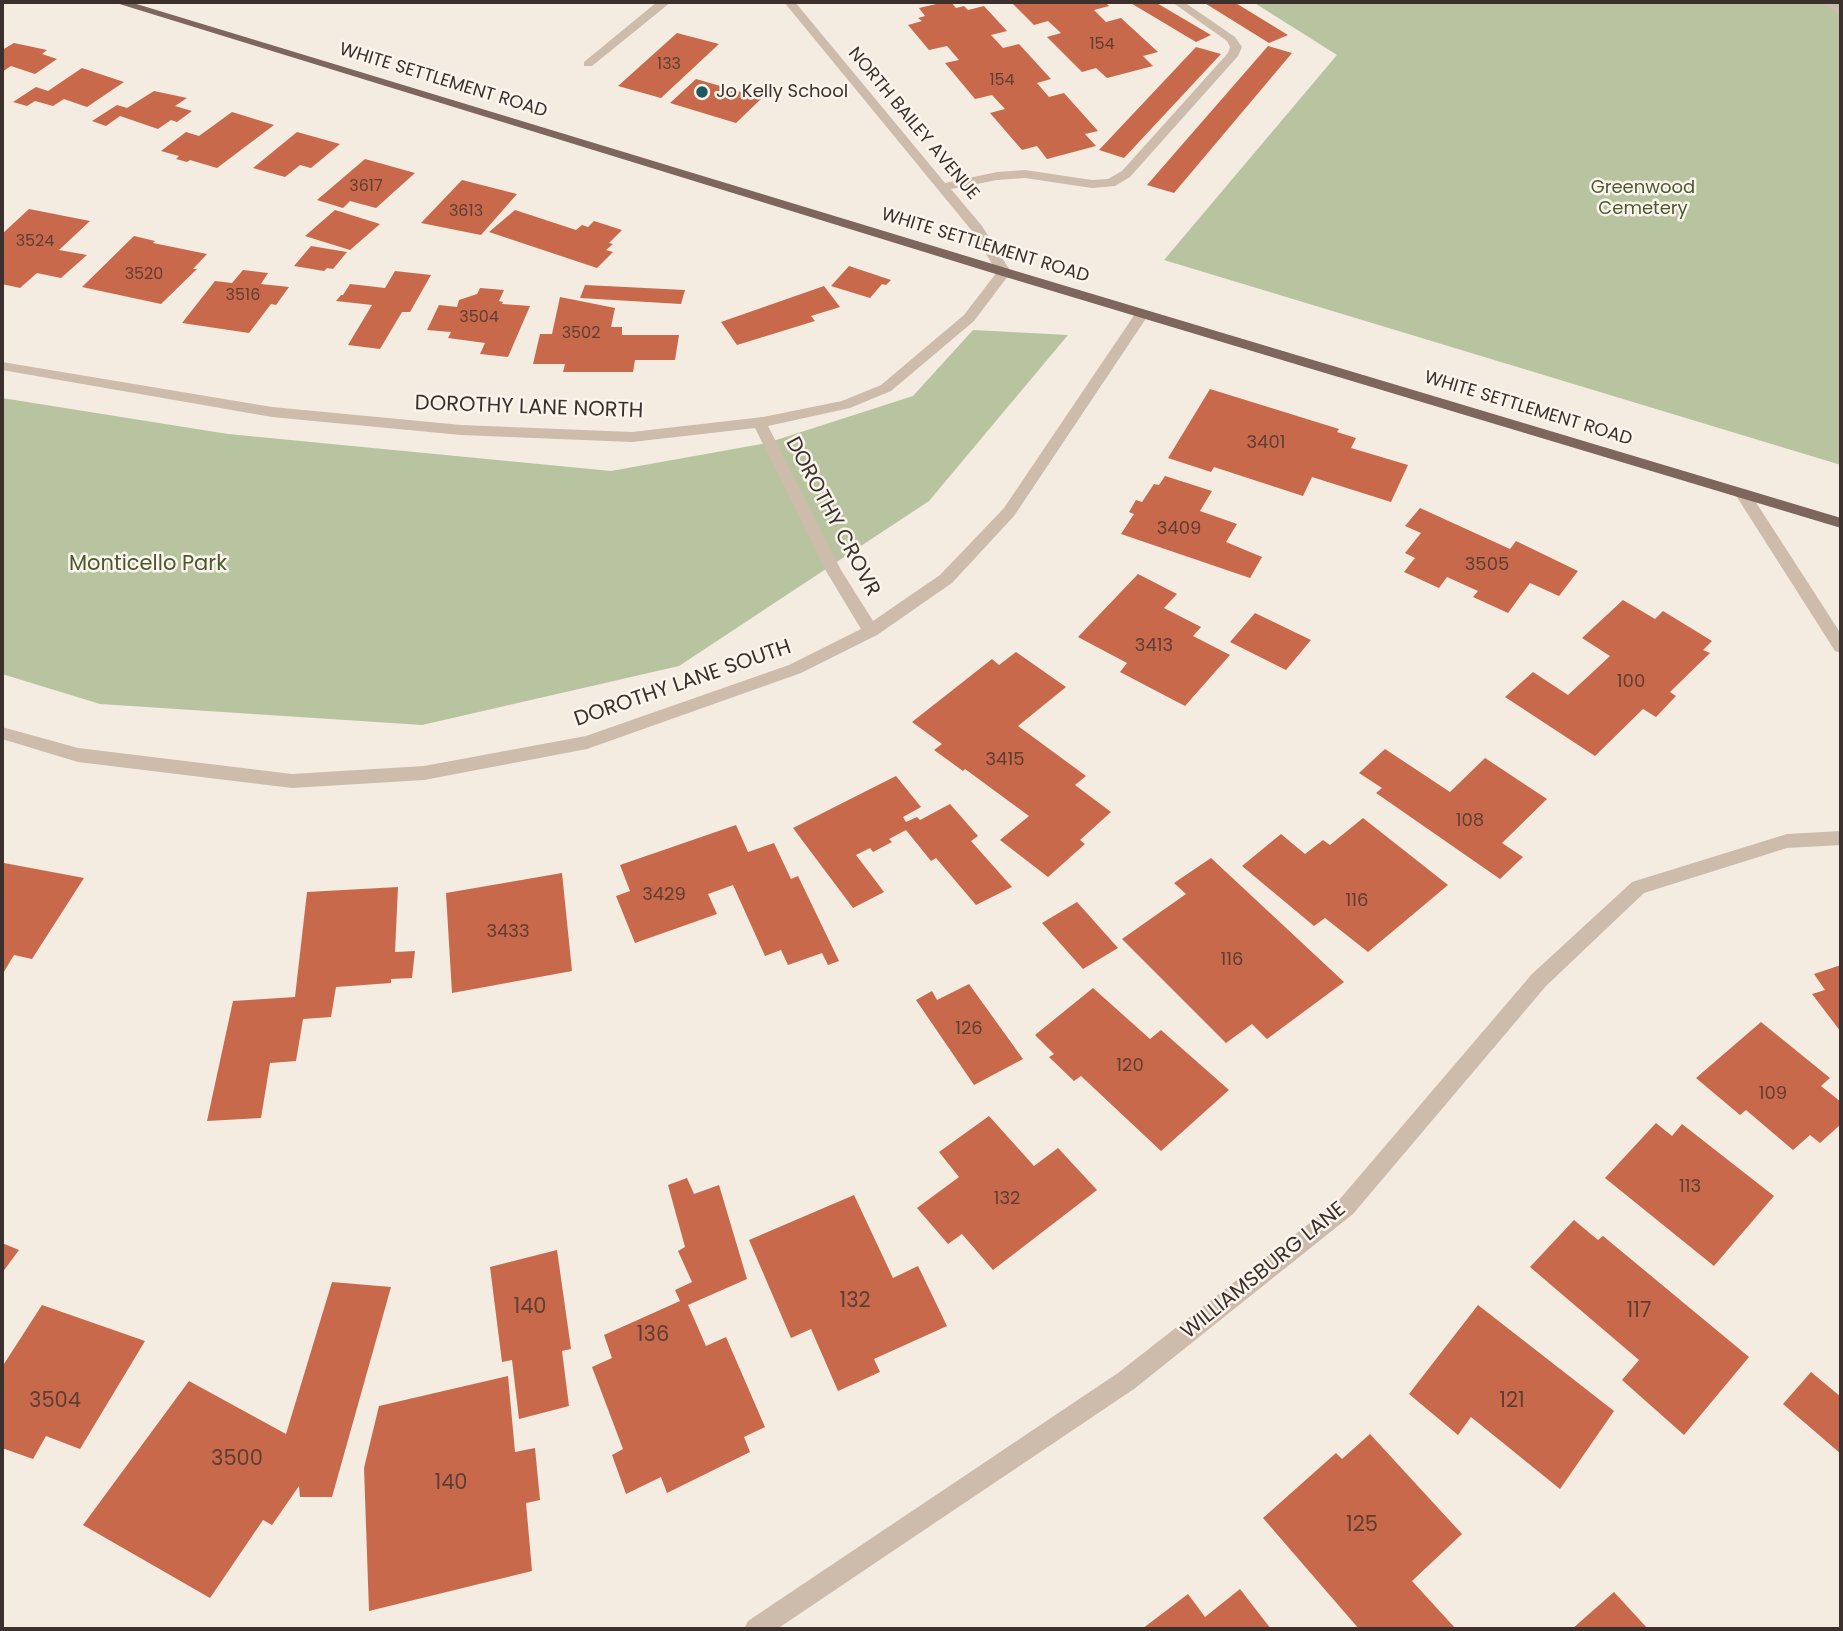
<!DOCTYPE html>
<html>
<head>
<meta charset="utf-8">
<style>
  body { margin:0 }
  #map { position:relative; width:1843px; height:1631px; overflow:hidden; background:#f4ebe1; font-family:Poppins,sans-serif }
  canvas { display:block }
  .frame { position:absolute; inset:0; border:4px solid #3b302b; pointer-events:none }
</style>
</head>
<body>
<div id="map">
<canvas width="1843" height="1631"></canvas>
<div class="frame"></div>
</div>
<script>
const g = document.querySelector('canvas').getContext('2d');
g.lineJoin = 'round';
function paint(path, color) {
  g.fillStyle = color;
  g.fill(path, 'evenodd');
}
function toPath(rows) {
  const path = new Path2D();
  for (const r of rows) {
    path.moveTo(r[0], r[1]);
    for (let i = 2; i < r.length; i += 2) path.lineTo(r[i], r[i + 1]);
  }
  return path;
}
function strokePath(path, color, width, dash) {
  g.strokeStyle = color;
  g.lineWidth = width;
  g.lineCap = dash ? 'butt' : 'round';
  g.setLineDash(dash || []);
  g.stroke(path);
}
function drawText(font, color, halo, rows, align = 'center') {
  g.font = font + ' Poppins,sans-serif';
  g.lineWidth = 5;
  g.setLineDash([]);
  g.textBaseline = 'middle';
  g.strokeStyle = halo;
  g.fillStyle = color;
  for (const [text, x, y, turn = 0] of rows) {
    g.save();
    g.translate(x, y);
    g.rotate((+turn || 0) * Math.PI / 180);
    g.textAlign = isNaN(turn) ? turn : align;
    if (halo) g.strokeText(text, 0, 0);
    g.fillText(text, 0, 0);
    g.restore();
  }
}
const green = toPath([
  [1253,2,1841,2,1841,465,1164,260,1337,55],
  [973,330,1068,335,929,501,679,666,422,725,100,704,2,674,2,398,228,434,611,471,767,443,913,396]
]);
const building = toPath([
  [945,2,951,2,956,8,964,6,968,10,984,6,1007,31,991,35,1003,48,1019,44,1051,79,1037,83,1049,97,1064,93,1098,131,1085,134,1096,146,1047,159,1037,146,1022,150,990,113,1005,109,992,95,975,99,945,63,959,60,947,46,929,50,908,25,922,21,918,18,925,16,919,8],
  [1011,2,1105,2,1109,6,1094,10,1106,22,1121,18,1158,52,1143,56,1153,66,1107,78,1096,68,1082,72,1047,37,1061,33,1048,21,1034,25],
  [1129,2,1155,2,1211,35,1196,42],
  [1203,2,1234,2,1288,35,1269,43],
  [677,33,719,44,661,98,618,86],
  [14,43,47,50,42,54,57,59,35,74,11,66,2,72,2,50],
  [1268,46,1292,53,1174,193,1147,185],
  [1196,47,1221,54,1124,158,1099,150],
  [82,68,124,82,87,107,64,99,53,106,35,101,27,106,13,102,36,87,48,91],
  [696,79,762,98,736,123,670,103],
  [154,91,187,98,175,106,192,111,177,122,171,120,158,129,120,116,106,126,92,121,117,105,127,108],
  [232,112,274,125,217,168,190,160,187,162,176,159,179,156,161,151,186,132,199,136],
  [297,132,340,144,311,168,300,165,285,177,253,168],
  [365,159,415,173,376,208,350,201,343,208,317,200],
  [462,180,517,194,481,235,421,223],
  [29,209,90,221,59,250,87,255,61,278,37,273,20,288,2,284,2,234],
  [335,210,380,224,350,250,305,236],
  [515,210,576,230,582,225,588,227,594,221,622,230,609,243,613,244,606,250,613,252,597,268,489,232],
  [134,236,155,241,153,243,207,254,193,269,197,269,161,304,82,287],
  [311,246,347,252,333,269,327,268,324,271,294,266],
  [849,266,891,280,886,285,882,284,870,298,831,286],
  [243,270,268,273,261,284,289,287,276,305,271,304,249,333,182,323,215,281,232,283],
  [395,271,431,275,410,312,402,312,380,349,348,345,372,305,336,301,341,295,343,295,350,284,385,288],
  [585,285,685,290,681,304,580,298],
  [824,286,840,307,811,316,815,321,737,345,721,322],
  [480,288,504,290,499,301,503,302,502,304,530,306,508,357,480,354,485,343,448,338,451,332,427,330,439,305,457,307,459,300,477,294],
  [560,297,615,308,611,327,622,327,622,335,679,335,675,360,635,360,633,372,563,372,565,364,533,364,540,334,552,334],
  [1210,389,1339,429,1337,432,1356,438,1351,448,1408,465,1391,502,1312,477,1303,496,1214,467,1211,472,1168,458],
  [1165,476,1212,491,1200,511,1237,524,1226,542,1262,557,1250,578,1121,534,1134,514,1129,512,1136,500,1142,502,1154,484,1159,485],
  [1420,508,1510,549,1516,541,1578,571,1559,596,1530,583,1508,613,1473,597,1478,591,1447,577,1439,588,1404,572,1415,558,1405,553,1421,533,1405,526],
  [1138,574,1177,594,1164,608,1201,627,1193,636,1230,655,1185,706,1120,672,1127,663,1078,637],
  [1623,600,1655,619,1663,611,1712,641,1703,650,1710,653,1670,692,1676,696,1656,717,1643,709,1595,756,1505,697,1533,672,1568,695,1610,656,1582,638],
  [1255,613,1311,640,1286,670,1230,642],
  [1016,652,1066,687,1018,726,1086,776,1075,785,1111,812,1080,840,1085,844,1048,877,1000,840,1029,816,965,769,963,771,934,750,942,744,912,722,992,659,999,665],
  [1385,749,1450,792,1485,758,1547,799,1502,843,1523,857,1500,879,1376,793,1382,788,1359,773],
  [896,776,921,807,903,817,906,822,917,817,920,820,950,804,978,836,971,841,1012,887,976,905,936,858,931,861,906,830,889,839,892,842,873,852,870,848,856,855,884,892,853,908,793,828],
  [1363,818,1448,885,1368,952,1325,918,1314,926,1242,866,1281,834,1305,854,1323,840,1330,845],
  [736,825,748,852,774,843,791,879,798,876,839,961,828,965,822,953,788,965,781,950,765,956,733,885,708,894,717,914,635,943,616,896,630,891,620,865],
  [1211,858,1344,982,1267,1039,1252,1024,1226,1043,1122,939,1186,894,1174,883],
  [4,863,84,878,32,959,14,955,2,975],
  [562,873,572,971,452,993,446,893],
  [398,887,395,952,415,951,412,978,391,979,391,983,336,987,331,1017,303,1019,296,1061,270,1063,261,1118,207,1121,233,1001,295,997,307,892],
  [1077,902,1118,948,1083,969,1042,923],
  [1841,965,1841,1032,1812,994,1825,990,1814,974],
  [969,984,1023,1059,974,1085,916,1000,932,991,937,1000],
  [1093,988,1150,1039,1161,1030,1229,1090,1161,1151,1081,1076,1074,1081,1049,1057,1054,1054,1035,1035],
  [1761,1022,1830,1078,1821,1086,1841,1102,1841,1124,1820,1143,1810,1135,1793,1150,1746,1110,1740,1115,1696,1078],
  [989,1116,1034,1166,1058,1148,1097,1190,993,1270,962,1234,948,1244,917,1208,959,1177,939,1152],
  [1656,1123,1672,1136,1682,1124,1774,1196,1714,1266,1605,1178],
  [687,1178,694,1194,719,1185,747,1279,688,1305,706,1346,726,1337,765,1427,744,1437,750,1452,667,1493,661,1477,626,1494,612,1455,623,1449,592,1367,612,1358,604,1335,680,1301,675,1290,692,1282,678,1251,685,1247,668,1185],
  [854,1195,893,1278,918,1266,947,1326,874,1359,880,1372,838,1391,811,1329,791,1338,749,1240],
  [1574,1220,1598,1240,1603,1236,1749,1357,1684,1435,1622,1380,1639,1360,1530,1267],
  [2,1243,19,1250,2,1273],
  [557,1250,571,1349,562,1351,569,1406,519,1419,512,1360,502,1362,490,1267],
  [332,1282,391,1287,332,1497,300,1497,299,1486,272,1525,263,1520,210,1598,83,1525,189,1381,286,1434],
  [42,1305,145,1341,80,1449,46,1436,33,1459,2,1448,2,1367],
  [1478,1305,1614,1411,1560,1489,1471,1417,1458,1435,1409,1394],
  [1811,1372,1841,1397,1841,1454,1783,1404],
  [508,1376,515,1452,535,1448,540,1500,526,1503,532,1571,369,1611,364,1468,379,1406],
  [1370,1434,1462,1534,1412,1581,1456,1629,1359,1629,1263,1518,1336,1453,1342,1459],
  [1240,1589,1271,1629,1142,1629,1188,1594,1205,1617],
  [1614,1592,1648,1629,1572,1629]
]);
const minor = toPath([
  [657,2,671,2,592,66,584,66,584,62,657,2],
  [784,2,795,2,945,183,997,172,1025,170,1092,180,1108,179,1122,171,1228,53,1230,47,1227,41,1172,2,1184,2,1235,37,1242,47,1238,56,1130,177,1115,186,1092,188,1025,178,997,180,951,189,982,226,1011,272,974,321,891,391,850,408,768,426,841,570,873,621,940,575,1004,508,1137,311,1147,311,1149,314,1014,516,952,583,877,635,801,673,587,749,424,780,292,788,78,762,2,739,2,727,78,748,292,774,424,766,586,736,789,665,861,629,826,571,755,428,632,442,461,435,272,417,2,370,2,362,272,407,461,425,632,432,763,417,842,401,881,385,964,315,997,272,972,231,784,2],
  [1820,2,1832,2,1841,8,1841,16,1820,2],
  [1743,489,1748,490,1841,634,1841,653,1835,651,1735,494,1743,489],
  [1841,831,1841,845,1787,848,1644,893,1546,986,1353,1214,1134,1389,777,1629,744,1629,748,1621,1118,1373,1339,1200,1532,974,1632,882,1787,834,1841,831]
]);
const major = toPath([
  [113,2,130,2,1009,269,1841,518,1841,528,999,275,113,2]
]);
const markers = [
  [702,92,7,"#1f5a5e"]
];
const farNumbernames = [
  ["154",1102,45],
  ["133",669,65],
  ["154",1002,81],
  ["3617",366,187],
  ["3613",466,212],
  ["3524",35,242],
  ["3520",144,275],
  ["3516",243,296],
  ["3504",479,318],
  ["3502",581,334]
];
const farStreetnames = [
  ["WHITE SETTLEMENT ROAD",443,81,17],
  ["NORTH BAILEY AVENUE",913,124,50],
  ["WHITE SETTLEMENT ROAD",985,246,17],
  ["WHITE SETTLEMENT ROAD",1528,409,17]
];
const farPoinames = [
  ["Jo Kelly School",716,92]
];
const farParknames = [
  ["Greenwood",1643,188],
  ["Cemetery",1643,209]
];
const numberNames = [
  ["3401",1266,443],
  ["3409",1179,529],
  ["3505",1487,565],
  ["3413",1154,646],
  ["100",1631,682],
  ["3415",1005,760],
  ["108",1470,821],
  ["3429",664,895],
  ["116",1357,901],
  ["3433",508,932],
  ["116",1232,960],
  ["126",969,1029],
  ["120",1130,1066],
  ["109",1773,1094],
  ["113",1690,1187],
  ["132",1007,1199]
];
const streetNames = [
  ["DOROTHY LANE NORTH",529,408,2],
  ["DOROTHY CROVR",832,517,62],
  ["DOROTHY LANE SOUTH",683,684,-19],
  ["WILLIAMSBURG LANE",1264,1271,-39]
];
const parkNames = [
  ["Monticello Park",148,565]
];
const nearNumbernames = [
  ["132",855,1302],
  ["140",530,1308],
  ["117",1639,1312],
  ["136",653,1336],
  ["3504",55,1402],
  ["121",1512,1402],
  ["3500",237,1460],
  ["140",451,1484],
  ["125",1362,1526]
];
paint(green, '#b8c4a0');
paint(building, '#c8694b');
paint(minor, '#cdbbac');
paint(major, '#7d675c');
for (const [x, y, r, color] of markers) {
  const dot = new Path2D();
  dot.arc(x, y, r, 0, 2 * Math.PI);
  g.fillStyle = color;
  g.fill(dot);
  strokePath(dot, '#fbf5ee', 2.5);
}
drawText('16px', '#5e3e33', null, farNumbernames);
drawText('18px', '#3b302b', '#fbf5ee', farStreetnames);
drawText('18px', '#3b302b', '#fbf5ee', farPoinames, 'left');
drawText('18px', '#4a5a2e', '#fbf5ee', farParknames);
drawText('18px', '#5e3e33', null, numberNames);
drawText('21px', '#3b302b', '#fbf5ee', streetNames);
drawText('21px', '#4a5a2e', '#fbf5ee', parkNames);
drawText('21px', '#5e3e33', null, nearNumbernames);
</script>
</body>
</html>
